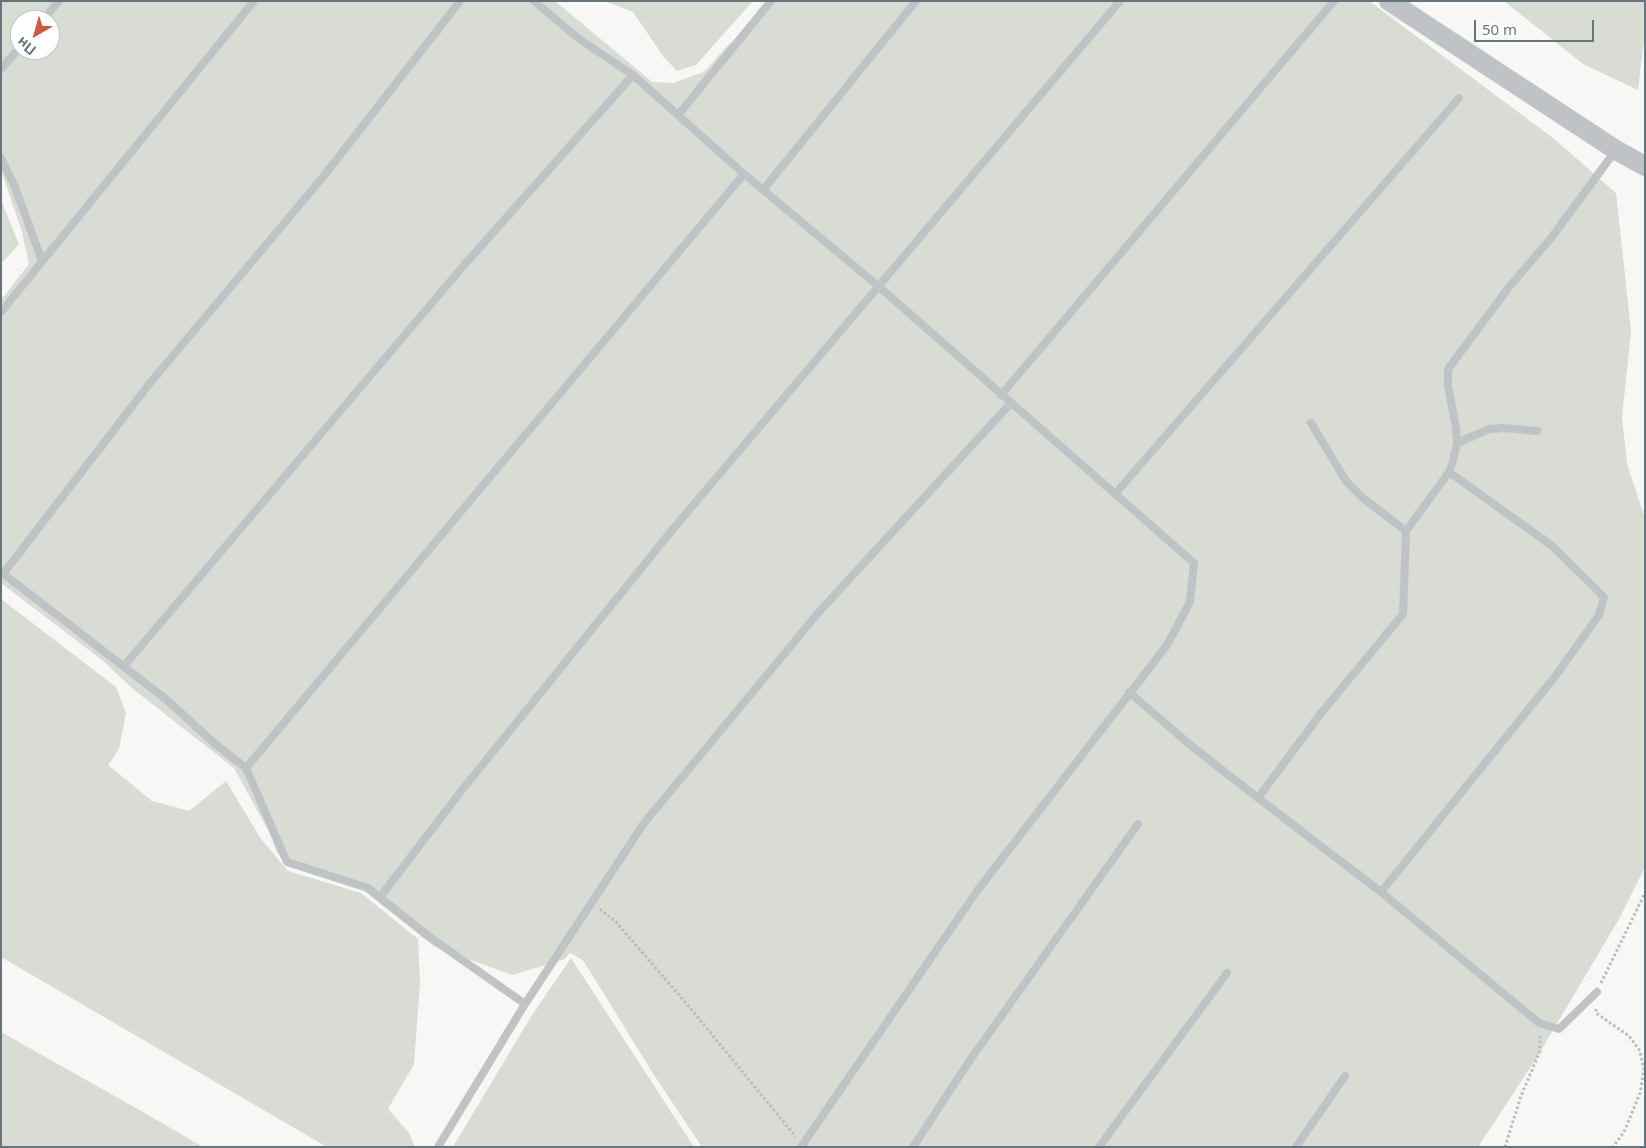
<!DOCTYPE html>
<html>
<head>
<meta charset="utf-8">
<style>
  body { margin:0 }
  #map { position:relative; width:1646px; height:1148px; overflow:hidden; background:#f7f7f5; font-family:"Noto Sans",sans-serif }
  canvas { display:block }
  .frame { position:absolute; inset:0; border:2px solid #66747c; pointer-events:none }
  .north { position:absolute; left:10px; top:10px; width:50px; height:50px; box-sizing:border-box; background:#fff; border:1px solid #c2c7cb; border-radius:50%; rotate:218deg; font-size:14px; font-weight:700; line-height:20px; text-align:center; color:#66747c }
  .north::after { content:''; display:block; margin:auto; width:18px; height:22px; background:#cd5b3f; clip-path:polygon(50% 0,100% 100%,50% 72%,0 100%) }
  .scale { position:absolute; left:1474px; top:20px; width:120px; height:22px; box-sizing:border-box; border:2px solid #66747c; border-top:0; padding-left:6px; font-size:15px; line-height:18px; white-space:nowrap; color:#66747c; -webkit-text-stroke:4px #fff; paint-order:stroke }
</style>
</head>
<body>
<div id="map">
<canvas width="1646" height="1148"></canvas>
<div class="frame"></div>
<div class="north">Пн</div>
<div class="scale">50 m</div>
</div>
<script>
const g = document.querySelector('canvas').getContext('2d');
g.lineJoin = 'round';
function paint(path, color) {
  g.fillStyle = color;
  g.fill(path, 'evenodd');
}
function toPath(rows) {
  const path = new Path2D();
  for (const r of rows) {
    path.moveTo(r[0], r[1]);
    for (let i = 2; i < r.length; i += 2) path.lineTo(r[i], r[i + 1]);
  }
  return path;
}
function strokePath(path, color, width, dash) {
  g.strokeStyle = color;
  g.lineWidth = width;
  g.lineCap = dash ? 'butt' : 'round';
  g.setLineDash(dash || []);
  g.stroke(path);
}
const green = toPath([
  [1,1,555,1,652,82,673,83,704,72,727,46,765,14,776,1,1369,1,1553,138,1616,193,1631,331,1622,417,1627,464,1645,518,1645,867,1619,919,1534,1062,1478,1147,702,1147,654,1075,583,960,570,953,565,959,512,975,435,947,364,891,287,866,277,852,268,830,234,768,133,689,102,660,1,583,1,300,29,264,22,232,1,170],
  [20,20,50,20,50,50,20,50],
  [605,1,753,1,696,65,677,71,663,56,633,12],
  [1504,1,1645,1,1645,29,1638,90,1583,64],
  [1,200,19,244,1,264],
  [1,599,116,687,126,713,119,749,108,765,152,801,189,811,226,781,261,839,288,871,361,893,418,939,420,983,414,1064,388,1109,409,1133,415,1147,327,1147,1,957],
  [571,958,694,1147,453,1147,532,1015],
  [1,1032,143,1112,203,1147,1,1147]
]);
const path = toPath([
  [600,909,616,922,691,1009,796,1137],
  [1601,983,1645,893],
  [1596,1009,1596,1013,1629,1036,1640,1051,1644,1070,1640,1093,1624,1132,1613,1147],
  [1505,1147,1521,1096,1540,1051,1540,1034]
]);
const service = toPath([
  [534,1,579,39,633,75,744,174,877,285,1194,563,1190,602,1167,645,977,891,801,1147],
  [43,20,59,1],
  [1,69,20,47],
  [678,115,771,1],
  [1,158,15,187,42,261],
  [763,190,916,1],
  [1,312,254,1],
  [1001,395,1334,1],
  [1311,423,1346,481,1363,498,1406,531,1403,614,1322,712,1258,798,1381,892,1539,1023,1559,1029,1597,992],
  [1457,443,1489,429,1504,428,1537,431],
  [1115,494,1459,98],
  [1406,531,1449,472,1453,461,1457,443,1456,427,1448,386,1448,369,1510,286,1551,238,1616,150],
  [1,572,167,700,214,743,246,768,287,862,368,888,427,935,525,1004,438,1147],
  [3,574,150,383,323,177,460,1],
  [124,666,465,264,633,75],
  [1129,692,1189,744,1258,798],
  [246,768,744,174],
  [1381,892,1557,674,1599,615,1604,597,1551,545,1449,472],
  [380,897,462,790,673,529,1120,1],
  [525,1004,644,823,819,612,1010,404],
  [913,1147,970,1060,1138,824],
  [1099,1147,1227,973],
  [1296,1147,1345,1076]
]);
const tertiary = toPath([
  [1389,1,1616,150,1645,166]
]);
paint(green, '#d8dcd5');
strokePath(path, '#b9bcbe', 3, [2.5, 2.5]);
strokePath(service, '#bfc3c6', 8);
strokePath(tertiary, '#bfc3c6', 20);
</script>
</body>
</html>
